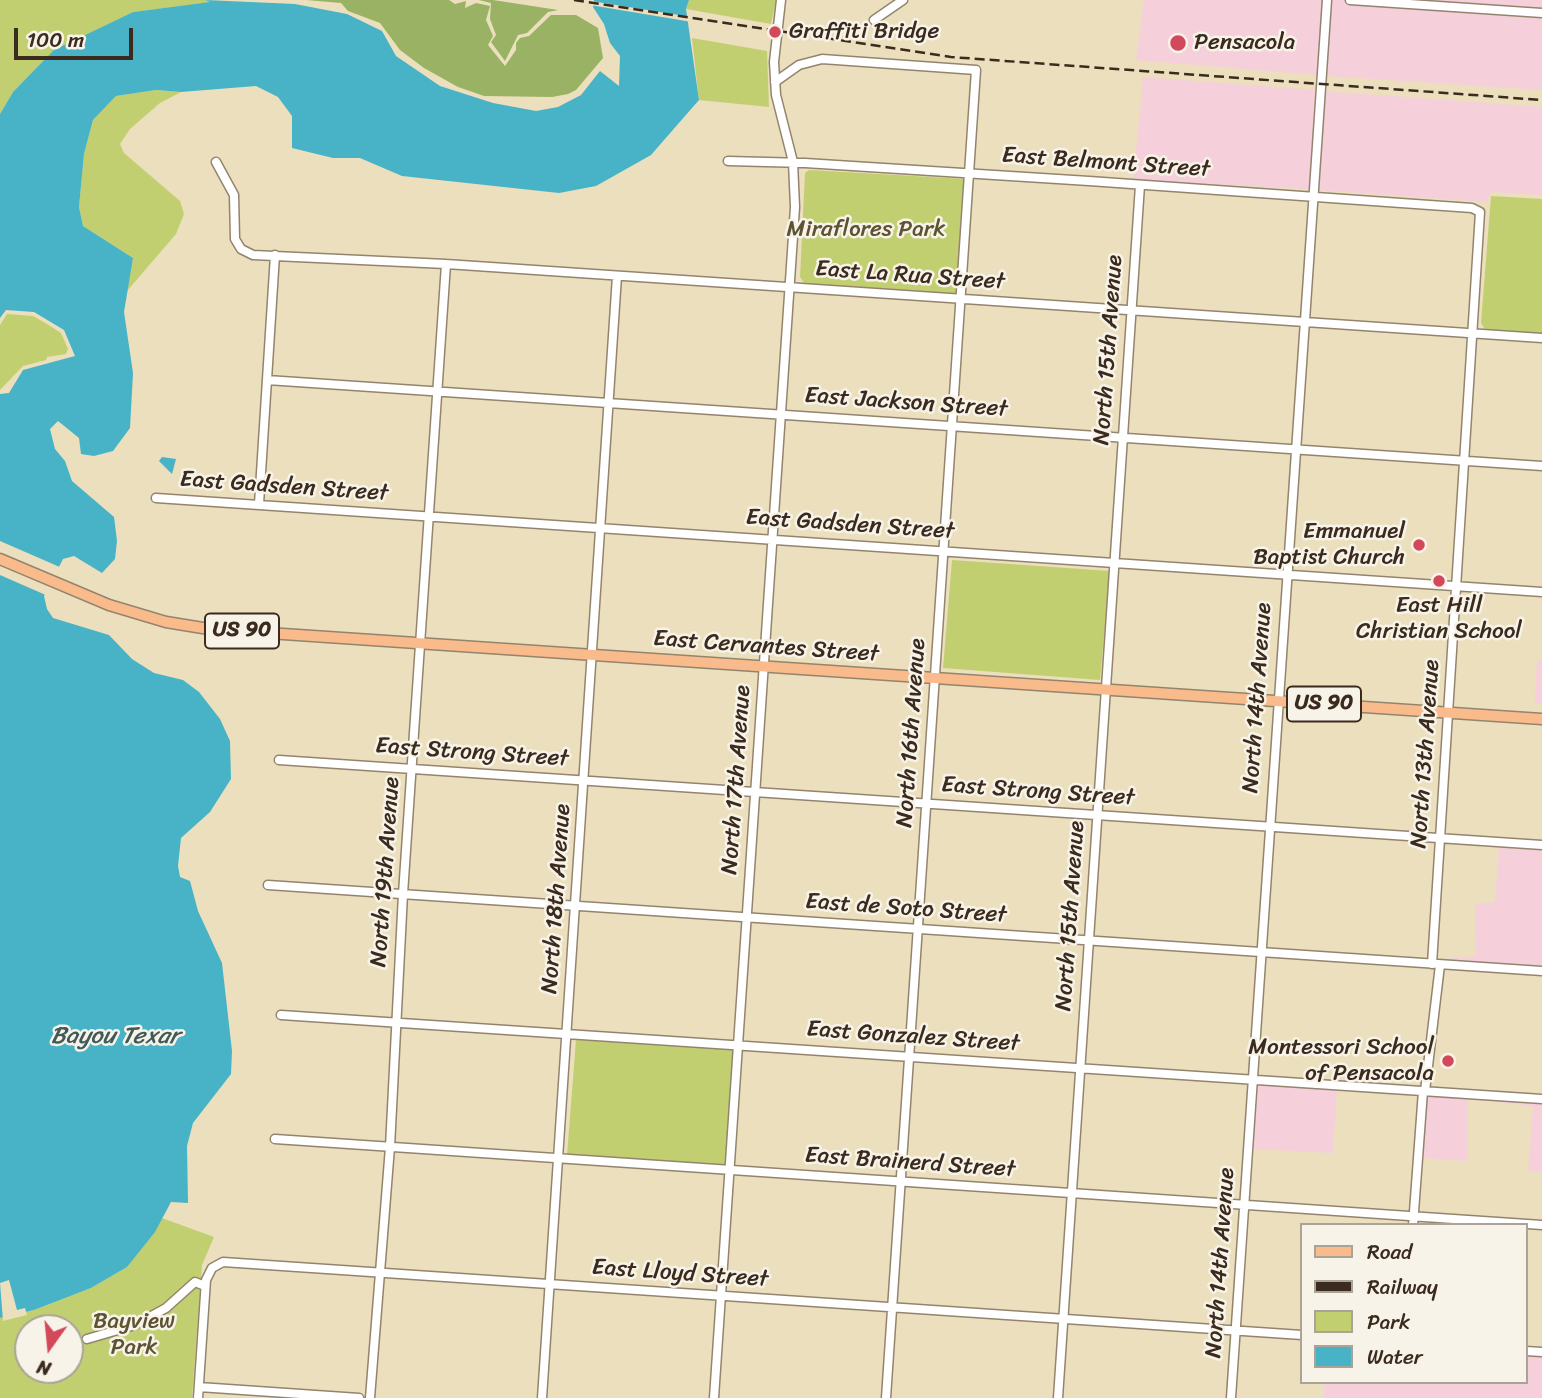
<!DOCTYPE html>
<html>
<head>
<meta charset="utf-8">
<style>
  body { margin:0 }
  #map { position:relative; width:1542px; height:1398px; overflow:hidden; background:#ebdfbd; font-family:Sriracha,sans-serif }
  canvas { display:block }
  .legend { position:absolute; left:1300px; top:1223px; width:228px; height:161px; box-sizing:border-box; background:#f7f3e8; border:2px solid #aca397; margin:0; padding:9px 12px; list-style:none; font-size:21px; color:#3b2a1e }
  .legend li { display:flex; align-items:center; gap:14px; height:35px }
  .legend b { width:35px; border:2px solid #aca397 }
  .north { position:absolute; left:14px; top:1314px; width:70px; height:70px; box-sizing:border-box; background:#f7f3e8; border:2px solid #aca397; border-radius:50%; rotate:195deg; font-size:19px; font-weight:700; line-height:28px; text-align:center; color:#3b2a1e }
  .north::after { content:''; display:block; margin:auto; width:24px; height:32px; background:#d1495b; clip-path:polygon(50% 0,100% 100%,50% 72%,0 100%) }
  .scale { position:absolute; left:14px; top:28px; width:119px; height:32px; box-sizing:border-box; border:4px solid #3b2a1e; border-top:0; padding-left:9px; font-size:21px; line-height:24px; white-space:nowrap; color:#3b2a1e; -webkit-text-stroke:5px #f7f3e8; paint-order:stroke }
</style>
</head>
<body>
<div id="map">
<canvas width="1542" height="1398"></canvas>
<ul class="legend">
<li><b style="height:9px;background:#fabb8c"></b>Road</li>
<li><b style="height:9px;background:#3b2a1e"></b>Railway</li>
<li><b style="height:19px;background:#c2cf71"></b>Park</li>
<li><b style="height:19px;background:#48b3c6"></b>Water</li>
</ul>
<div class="north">N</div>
<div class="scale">100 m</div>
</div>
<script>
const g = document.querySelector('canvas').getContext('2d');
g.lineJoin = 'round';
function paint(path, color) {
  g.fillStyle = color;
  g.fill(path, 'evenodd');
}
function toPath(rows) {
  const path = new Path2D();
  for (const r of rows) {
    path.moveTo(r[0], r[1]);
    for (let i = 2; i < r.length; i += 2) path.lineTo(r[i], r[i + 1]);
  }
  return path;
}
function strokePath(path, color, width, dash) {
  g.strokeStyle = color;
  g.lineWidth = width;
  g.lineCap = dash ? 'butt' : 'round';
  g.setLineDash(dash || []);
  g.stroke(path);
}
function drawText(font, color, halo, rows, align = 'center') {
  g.font = font + ' Sriracha,sans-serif';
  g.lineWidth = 5;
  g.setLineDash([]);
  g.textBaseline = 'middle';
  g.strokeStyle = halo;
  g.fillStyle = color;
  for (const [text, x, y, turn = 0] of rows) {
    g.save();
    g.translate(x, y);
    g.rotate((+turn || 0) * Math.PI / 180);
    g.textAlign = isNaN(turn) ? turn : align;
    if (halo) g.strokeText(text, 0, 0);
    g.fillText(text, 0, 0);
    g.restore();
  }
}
const built = toPath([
  [1144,0,1323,0,1317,75,1136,60],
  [1331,0,1542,0,1542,90,1325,76],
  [1143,77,1316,90,1309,189,1133,180],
  [1324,91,1542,107,1542,195,1491,192,1487,202,1317,190],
  [1537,659,1542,660,1542,704,1535,703],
  [1499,847,1542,850,1542,967,1436,960,1476,956,1475,904,1495,902],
  [1256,1084,1337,1090,1333,1153,1252,1149],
  [1426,1096,1542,1103,1542,1172,1528,1171,1533,1106,1468,1099,1468,1161,1422,1158],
  [1526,1356,1542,1357,1542,1398,1324,1398,1324,1382,1526,1382]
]);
const green = toPath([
  [0,0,205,0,212,2,133,12,55,50,13,92,0,114],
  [689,0,776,0,771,24,686,9],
  [692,38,767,51,769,107,699,100],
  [156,90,181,92,160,103,130,129,120,144,124,153,180,201,184,214,176,234,127,291,133,258,83,226,79,207,84,154,93,120,116,96],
  [809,170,966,179,957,294,805,284,800,277,805,173],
  [1491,196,1542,199,1542,334,1486,331,1481,323],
  [7,314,33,316,47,324,61,333,68,349,66,354,47,357,46,360,23,366,0,390,0,325],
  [952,560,1110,571,1100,680,943,668],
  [576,1040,734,1049,725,1166,567,1155],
  [162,1218,214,1237,202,1265,192,1398,0,1398,0,1318,34,1310,91,1288,127,1267],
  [28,1328,70,1328,70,1370,28,1370]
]);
const forest = toPath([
  [306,0,449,0,455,4,466,1,465,8,476,3,490,6,486,20,493,36,488,45,505,66,516,50,516,43,520,38,529,36,551,15,576,15,598,28,603,58,576,90,568,94,552,97,484,96,458,87,424,68,400,50,380,23,348,11,341,3],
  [479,0,493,0,558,10,548,12,527,33,518,35,505,61,491,42,496,35,490,19,491,3]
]);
const water = toPath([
  [205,0,295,4,347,14,382,31,396,56,440,86,493,103,536,111,558,107,581,95,600,71,619,86,620,56,610,43,604,24,593,7,594,0,689,0,686,9,699,100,651,155,596,186,559,193,402,176,360,158,333,158,292,148,292,116,278,97,256,86,181,92,156,90,116,96,93,120,84,154,79,207,83,226,133,258,124,312,133,373,130,428,113,451,94,456,81,454,79,438,58,421,50,429,55,449,65,461,72,481,114,517,117,541,115,559,102,573,74,556,63,559,44,596,47,609,53,618,109,635,132,659,154,673,183,680,199,692,220,719,230,741,231,779,210,812,181,838,178,866,180,877,190,881,198,911,222,963,232,1051,231,1074,193,1123,187,1146,188,1203,171,1202,155,1232,127,1267,91,1288,34,1310,0,1318,0,394,9,393,23,370,75,356,64,330,34,312,6,310,0,318,0,114,13,92,54,50,133,12,210,2],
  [162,457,176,459,172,474,159,461]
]);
const pier = toPath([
  [591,1,691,17,692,22,590,5],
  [0,541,62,568,48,596,0,575],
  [9,1280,17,1310,25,1308,27,1315,3,1321,0,1283]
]);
const minor = toPath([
  [1350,0,1542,13],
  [874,20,903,0],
  [775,82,799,65,822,59,976,70,886,1398],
  [728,161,805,163,1089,181,1472,208,1480,212,1432,964],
  [216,162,234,195,235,239,241,249,253,255,446,264,1542,338],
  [267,380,1542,466],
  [156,498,1542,592],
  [259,504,275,255],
  [279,760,1542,845],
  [268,885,1542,971],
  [281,1015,1542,1099],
  [1425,1091,1440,965],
  [275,1139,1542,1225],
  [1413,1225,1423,1091],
  [87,1339,135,1325,166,1308,195,1282,205,1286],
  [1526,1351,1542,1352],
  [199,1387,359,1398],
  [198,1398,206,1280,212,1268,223,1262,1302,1335],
  [370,1398,390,1147,403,894,446,264],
  [542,1398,617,276],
  [714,1398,795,207,793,162,776,95,774,62,781,0],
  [1058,1398,1140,185],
  [1231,1398,1327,0]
]);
const major = toPath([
  [0,559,109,605,166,622,209,629,1542,719]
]);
const rail = toPath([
  [574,0,951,57,1542,100]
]);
const markers = [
  [775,32,7,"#d1495b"],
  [1178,43,9,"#d1495b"],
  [1419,545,7,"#d1495b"],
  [1439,581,7,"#d1495b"],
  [1448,1061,7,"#d1495b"]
];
const shields = [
  [242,631,74],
  [1324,704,74]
];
const shieldNames = [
  ["US 90",242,631],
  ["US 90",1324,704]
];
const poiNames = [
  ["Graffiti Bridge",789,32],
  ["Pensacola",1194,43],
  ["Emmanuel",1405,532,"right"],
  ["Baptist Church",1405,558,"right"],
  ["East Hill",1439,606,"center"],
  ["Christian School",1439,632,"center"],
  ["Montessori School",1434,1048,"right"],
  ["of Pensacola",1434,1074,"right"]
];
const streetNames = [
  ["East Belmont Street",1106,163,4],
  ["East La Rua Street",910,276,4],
  ["North 15th Avenue",1109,350,-86],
  ["East Jackson Street",906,403,4],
  ["East Gadsden Street",284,487,4],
  ["East Gadsden Street",850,525,4],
  ["East Cervantes Street",766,647,4],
  ["North 14th Avenue",1258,698,-86],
  ["North 16th Avenue",912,733,-86],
  ["East Strong Street",472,753,4],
  ["North 13th Avenue",1426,754,-86],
  ["North 17th Avenue",737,780,-86],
  ["East Strong Street",1038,792,4],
  ["North 19th Avenue",386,872,-86],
  ["North 18th Avenue",557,899,-86],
  ["East de Soto Street",906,909,4],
  ["North 15th Avenue",1071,916,-86],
  ["East Gonzalez Street",913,1037,4],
  ["East Brainerd Street",910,1163,4],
  ["North 14th Avenue",1221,1263,-86],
  ["East Lloyd Street",680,1274,4]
];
const parkNames = [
  ["Miraflores Park",866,230],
  ["Bayview",134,1322],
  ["Park",134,1348]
];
const waterNames = [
  ["Bayou Texar",115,1037]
];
paint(built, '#f5cfda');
paint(green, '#c2cf71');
paint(forest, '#99b263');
paint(water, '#48b3c6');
paint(pier, '#ebdfbd');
strokePath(minor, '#93846e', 11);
strokePath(major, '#93846e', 13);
strokePath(minor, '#fff', 8);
strokePath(major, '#fabb8c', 10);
strokePath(rail, '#3b2a1e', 2.5, [10, 5]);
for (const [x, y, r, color] of markers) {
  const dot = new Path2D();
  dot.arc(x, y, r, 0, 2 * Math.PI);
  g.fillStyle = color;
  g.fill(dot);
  strokePath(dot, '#f7f3e8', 2.5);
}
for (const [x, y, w] of shields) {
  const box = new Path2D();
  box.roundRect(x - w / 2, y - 17.5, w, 35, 5);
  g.fillStyle = '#f7f3e8';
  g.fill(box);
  strokePath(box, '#3b2a1e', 2);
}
drawText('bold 21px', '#3b2a1e', null, shieldNames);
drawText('23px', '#3b2a1e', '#f7f3e8', poiNames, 'left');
drawText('23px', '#3b2a1e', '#f7f3e8', streetNames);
drawText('23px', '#5d5333', '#f7f3e8', parkNames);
drawText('italic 24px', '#405a59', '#f7f3e8', waterNames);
</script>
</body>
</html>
